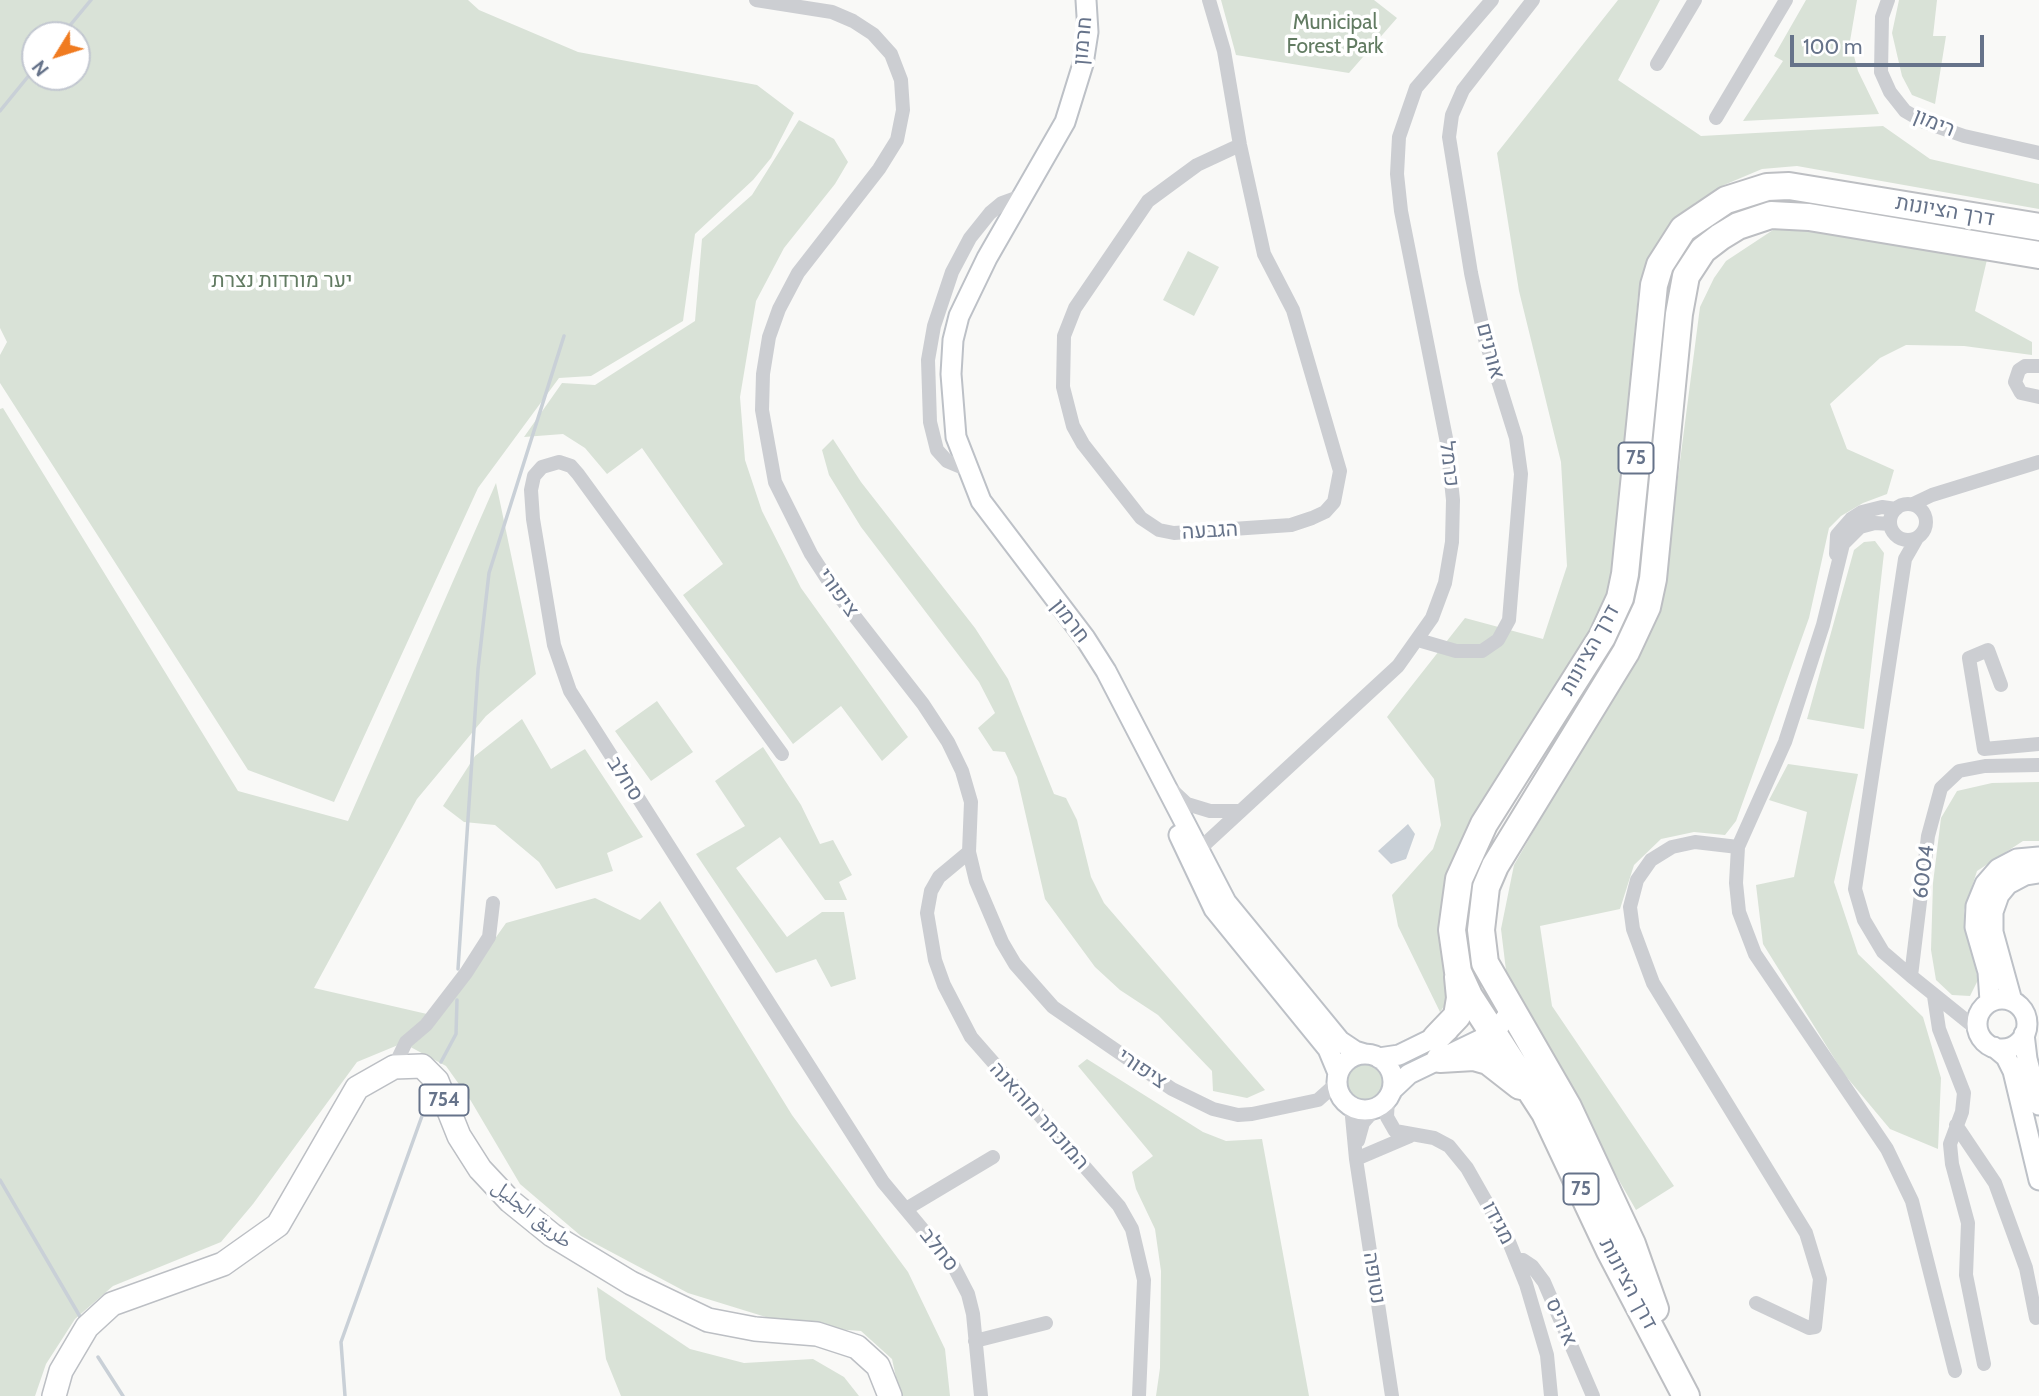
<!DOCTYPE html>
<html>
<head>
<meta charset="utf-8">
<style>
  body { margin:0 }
  #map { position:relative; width:2039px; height:1396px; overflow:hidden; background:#f9f9f7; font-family:Cabin,sans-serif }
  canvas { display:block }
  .north { position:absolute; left:21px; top:21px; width:70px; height:70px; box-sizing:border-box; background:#fff; border:2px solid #c2c7d0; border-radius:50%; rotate:232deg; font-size:19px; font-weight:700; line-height:28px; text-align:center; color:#66738a }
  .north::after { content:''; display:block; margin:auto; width:24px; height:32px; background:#f07b20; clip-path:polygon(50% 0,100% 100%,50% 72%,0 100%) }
  .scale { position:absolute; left:1790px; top:35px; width:194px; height:32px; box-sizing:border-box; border:4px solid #66738a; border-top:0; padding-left:9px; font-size:21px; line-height:24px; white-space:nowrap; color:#66738a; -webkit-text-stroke:5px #fff; paint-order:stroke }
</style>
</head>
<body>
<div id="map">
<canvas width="2039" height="1396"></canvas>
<div class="north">N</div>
<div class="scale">100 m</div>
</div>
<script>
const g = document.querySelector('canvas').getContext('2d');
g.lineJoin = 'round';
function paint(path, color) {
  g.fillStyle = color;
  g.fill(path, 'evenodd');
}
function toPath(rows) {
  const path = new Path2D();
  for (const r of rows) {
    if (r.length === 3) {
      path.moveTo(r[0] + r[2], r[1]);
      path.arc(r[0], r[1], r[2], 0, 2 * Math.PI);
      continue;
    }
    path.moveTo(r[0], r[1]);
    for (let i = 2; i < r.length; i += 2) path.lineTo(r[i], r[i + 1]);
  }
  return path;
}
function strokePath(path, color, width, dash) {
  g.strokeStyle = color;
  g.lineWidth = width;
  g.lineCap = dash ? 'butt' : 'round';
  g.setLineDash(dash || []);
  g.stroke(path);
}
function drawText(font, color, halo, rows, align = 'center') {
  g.font = font + ' Cabin,"Noto Naskh Arabic",Heebo,sans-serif';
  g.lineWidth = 7;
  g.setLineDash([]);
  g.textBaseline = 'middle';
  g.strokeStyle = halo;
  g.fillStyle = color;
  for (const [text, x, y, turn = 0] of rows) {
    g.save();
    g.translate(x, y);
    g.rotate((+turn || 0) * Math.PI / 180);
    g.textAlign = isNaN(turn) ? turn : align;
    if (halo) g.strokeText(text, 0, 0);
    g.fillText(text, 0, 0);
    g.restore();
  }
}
const green = toPath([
  [0,0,468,0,479,10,578,52,757,85,794,113,771,158,753,180,695,234,683,321,591,376,559,378,478,488,334,802,248,770,0,383,0,355,7,342,0,328],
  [35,35,77,35,77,77,35,77],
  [1221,0,1374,0,1397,18,1349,73,1236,55],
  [1618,0,1660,0,1618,80,1701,136,1883,126,1930,159,2039,184,2039,209,1797,166,1762,169,1724,185,1695,203,1660,240,1648,261,1638,296,1610,595,1593,636,1463,837,1451,869,1452,995,1440,1012,1398,926,1392,895,1433,849,1441,825,1434,779,1387,717,1465,618,1543,639,1567,566,1561,462,1519,291,1497,153],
  [1806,0,1857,0,1850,41,1858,71,1879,114,1743,121,1783,61,1774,56],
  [1899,0,1937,0,1933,36,1946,36,1935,104,1912,95,1902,76,1892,33],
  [799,120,834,139,848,162,835,184,784,248,756,301,740,397,745,460,762,511,801,588,908,737,882,761,841,706,793,744,683,595,723,564,642,448,607,474,585,448,563,434,524,437,562,383,595,385,695,321,702,239,752,195],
  [1797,229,1989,251,1975,311,2032,342,2032,355,1964,346,1906,345,1880,358,1830,404,1847,449,1894,470,1887,494,1863,503,1841,516,1829,528,1809,618,1736,821,1725,835,1694,832,1661,839,1634,865,1620,909,1540,926,1552,1006,1674,1186,1636,1210,1508,987,1501,929,1514,865,1637,652,1665,577,1700,307,1714,278,1726,261,1773,230],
  [1188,251,1219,267,1194,316,1163,300],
  [3,408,238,791,348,821,496,483,536,674,486,716,417,799,314,988,440,1017,506,923,595,898,640,920,660,901,792,1115,908,1272,945,1349,950,1396,900,1396,892,1359,861,1331,795,1326,688,1293,581,1236,520,1184,471,1101,446,1066,403,1043,357,1062,253,1204,221,1242,113,1286,75,1319,46,1364,35,1396,0,1396,0,409],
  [833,439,861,482,975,628,1008,679,1054,794,1066,798,1077,820,1091,877,1104,903,1265,1090,1247,1098,1213,1091,1212,1071,1158,1015,1120,990,1095,967,1045,899,1017,777,1005,752,993,751,978,728,995,713,979,682,861,527,829,475,822,450],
  [1875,541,1884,553,1864,729,1807,719,1854,550,1864,542],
  [657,701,693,752,651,781,615,731],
  [522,719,551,769,585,749,643,837,607,853,613,871,556,889,539,862,495,825,464,822,443,806,475,756],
  [763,747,801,805,820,844,833,840,852,875,839,882,847,900,825,900,780,837,736,868,787,937,822,912,844,912,856,979,831,987,816,959,776,973,696,854,745,826,715,781],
  [1788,764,1858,774,1834,882,1858,954,1923,1017,1941,1078,1938,1149,1890,1129,1844,1074,1763,944,1756,885,1794,877,1807,812,1769,800],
  [2039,782,2039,841,2023,841,1977,871,1964,911,1978,980,1970,996,1952,995,1936,980,1931,950,1933,883,1941,818,1957,791,1992,783],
  [1087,1059,1203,1132,1226,1141,1262,1139,1309,1396,1156,1396,1160,1368,1161,1271,1155,1229,1136,1189,1132,1172,1153,1156,1078,1066],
  [1365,1082,18],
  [597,1287,690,1349,744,1363,813,1359,844,1377,859,1396,621,1396,606,1359]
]);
const water = toPath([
  [1408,824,1415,834,1406,859,1391,864,1378,851]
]);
const stream = toPath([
  [62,35,91,0],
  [0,111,35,68],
  [458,969,478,669,489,573,564,336],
  [441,1062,456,1034,457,1000],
  [0,1180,82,1320],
  [98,1357,123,1396],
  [345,1396,341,1342,427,1102]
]);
const street = toPath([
  [756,0,832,12,853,21,873,34,891,54,901,80,903,110,897,140,879,169,798,273,779,309,769,337,763,374,762,410,775,482,811,554,835,591,923,704,948,742,962,771,971,802,969,852,976,881,1002,942,1015,964,1053,1007,1172,1089,1213,1109,1238,1115,1252,1114,1318,1100,1337,1083],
  [1209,0,1224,51,1240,145,1264,254,1293,310,1340,471,1334,502,1325,512,1312,518,1291,525,1174,533,1159,530,1141,518,1083,444,1073,426,1063,387,1064,336,1075,308,1148,201,1197,165,1240,145],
  [1888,0,1882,17,1881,72,1890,92,1905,111,1924,122,1964,136,2039,153],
  [1657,64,1695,0],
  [1716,118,1786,0],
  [2039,366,2025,366,2019,370,2015,382,2021,393,2039,397],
  [966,469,947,461,937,450,930,422,928,360,934,326,952,272,970,238,990,213,1002,203,1024,195],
  [1908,522,18],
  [1913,504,1932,495,2039,462],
  [1890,524,1875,523,1860,527,1843,544,1823,625,1785,742,1738,847,1736,883,1739,912,1755,954,1887,1149,1912,1201,1955,1371],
  [1836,554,1837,535,1851,519,1862,512,1882,507,1896,509],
  [1418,640,1456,651,1482,651,1498,640,1509,620,1521,474,1516,438,1485,339,1471,273,1449,137,1452,115,1463,90,1533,0],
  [2001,685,1988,650,1969,658,1984,749,2039,744],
  [782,754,578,474,571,466,559,462,542,467,534,476,531,490,533,519,554,645,570,691,883,1182,954,1267,968,1294,973,1314,981,1396],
  [1172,790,1187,804,1210,811,1241,811],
  [1738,847,1695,842,1672,847,1651,860,1637,880,1630,907,1633,929,1653,983,1806,1233,1820,1279,1815,1327,1809,1328,1756,1303],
  [969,852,939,877,931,891,927,913,935,960,944,985,971,1037,1119,1206,1132,1229,1144,1280,1139,1396],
  [1192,856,1398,666,1432,618,1445,583,1452,542,1453,500,1447,443,1401,211,1397,174,1399,137,1416,88,1492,0],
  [1911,976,1883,952,1864,920,1855,889,1905,559,1917,538],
  [1934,996,1939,1029,1964,1093,1962,1112,1950,1144,1952,1164,1968,1223,1966,1275,1984,1364],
  [1978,1030,1911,976,1928,836,1941,788,1959,771,1985,766,2039,765],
  [394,1067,406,1042,426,1025,466,973,489,937,493,903],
  [1388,1097,1387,1117,1395,1131,1434,1138,1449,1146,1467,1168,1509,1242,1526,1284,1547,1355,1551,1396],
  [1351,1106,1356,1159,1392,1396],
  [1956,1125,1995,1183,2026,1268,2036,1318],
  [1358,1141,1363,1123,1376,1108],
  [1356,1159,1410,1136],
  [906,1209,993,1157],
  [1517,1261,1523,1260,1532,1266,1544,1282,1593,1396],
  [975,1341,1046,1323]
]);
const secondary = toPath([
  [1086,0,1088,32,1083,64,1065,122,987,258,959,316,953,340,951,374,956,437,981,501,1085,638,1106,671,1226,902,1340,1041,1355,1051,1365,1054],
  [1179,835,1214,909,1328,1049,1338,1073],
  [2002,1024,25],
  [1990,1001,1988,972,1975,927,1976,906,1985,884,1998,869,2017,859,2039,857],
  [2012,1001,1993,932,1993,912,1999,895,2008,884,2025,875,2039,873],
  [2024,1034,2027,1059,2039,1105],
  [1994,1047,2006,1057,2013,1071,2039,1180],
  [1365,1082,28],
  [1379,1058,1399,1055,1448,1031],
  [1392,1090,1409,1074,1494,1033,1511,1011]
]);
const primary = toPath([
  [54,1396,61,1371,87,1327,112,1304,223,1264,278,1225,357,1088,394,1067,422,1066,437,1081,459,1136,480,1169,510,1201,552,1235,631,1283,708,1320,755,1329,817,1334,857,1347,878,1366,890,1396]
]);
const highway = toPath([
  [1436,1038,1457,1016,1460,998,1458,977],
  [1440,1059,1474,1057,1488,1061,1520,1086],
  [1655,1309,1632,1244,1568,1107,1485,963,1481,930,1486,887,1495,866,1626,652,1647,607,1653,579,1679,314,1686,276,1703,250,1720,237,1738,226,1771,215,1809,217,2039,255],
  [1686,1396,1610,1251,1545,1113,1469,996,1458,972,1452,930,1459,879,1484,824,1602,637,1620,598,1625,574,1654,285,1660,265,1683,229,1726,200,1767,187,1789,186,2039,227]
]);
const shields = [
  [1636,458,35],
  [444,1100,49],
  [1581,1189,35]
];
const shieldNames = [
  ["75",1636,458],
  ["754",444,1100],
  ["75",1581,1189]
];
const parkNames = [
  ["Municipal",1335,23],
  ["Forest Park",1335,47],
  ["יער מורדות נצרת",282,281]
];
const streetNames = [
  ["חרמון",1083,41,-85],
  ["רימון",1934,123,22],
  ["דרך הציונות",1945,211,10],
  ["אורנים",1490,351,75],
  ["כרמל",1449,464,83],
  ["הגבעה",1210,531,-3],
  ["ציפורי",838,593,54],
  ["חרמון",1070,621,52],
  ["דרך הציונות",1590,650,-61],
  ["סחלב",625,779,57],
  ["6004",1924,872,-83],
  ["ציפורי",1142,1069,34],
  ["המוכתר מוהאנה",1039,1116,48],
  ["طريق الجليل",532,1214,39],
  ["מגידו",1498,1223,62],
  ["סחלב",939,1250,52],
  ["נטופה",1374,1278,81],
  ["דרך הציונות",1628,1284,62],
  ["איריס",1561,1322,67]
];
paint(green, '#d9e2d7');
paint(water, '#c9d0d7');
strokePath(stream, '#c9d0d7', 3.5);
strokePath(secondary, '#bdc1c7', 23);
strokePath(primary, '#bcbfc4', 26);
strokePath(highway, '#bdbfc3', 30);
strokePath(street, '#ccced2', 14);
strokePath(secondary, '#fff', 19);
strokePath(primary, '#fff', 23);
strokePath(highway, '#fff', 26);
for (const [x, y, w] of shields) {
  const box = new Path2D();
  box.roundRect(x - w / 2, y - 15.5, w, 31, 5);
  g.fillStyle = '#fff';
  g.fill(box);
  strokePath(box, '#66738a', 2);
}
drawText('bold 19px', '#66738a', null, shieldNames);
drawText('21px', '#627b62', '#fff', parkNames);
drawText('21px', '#66738a', '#fff', streetNames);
</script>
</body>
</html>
